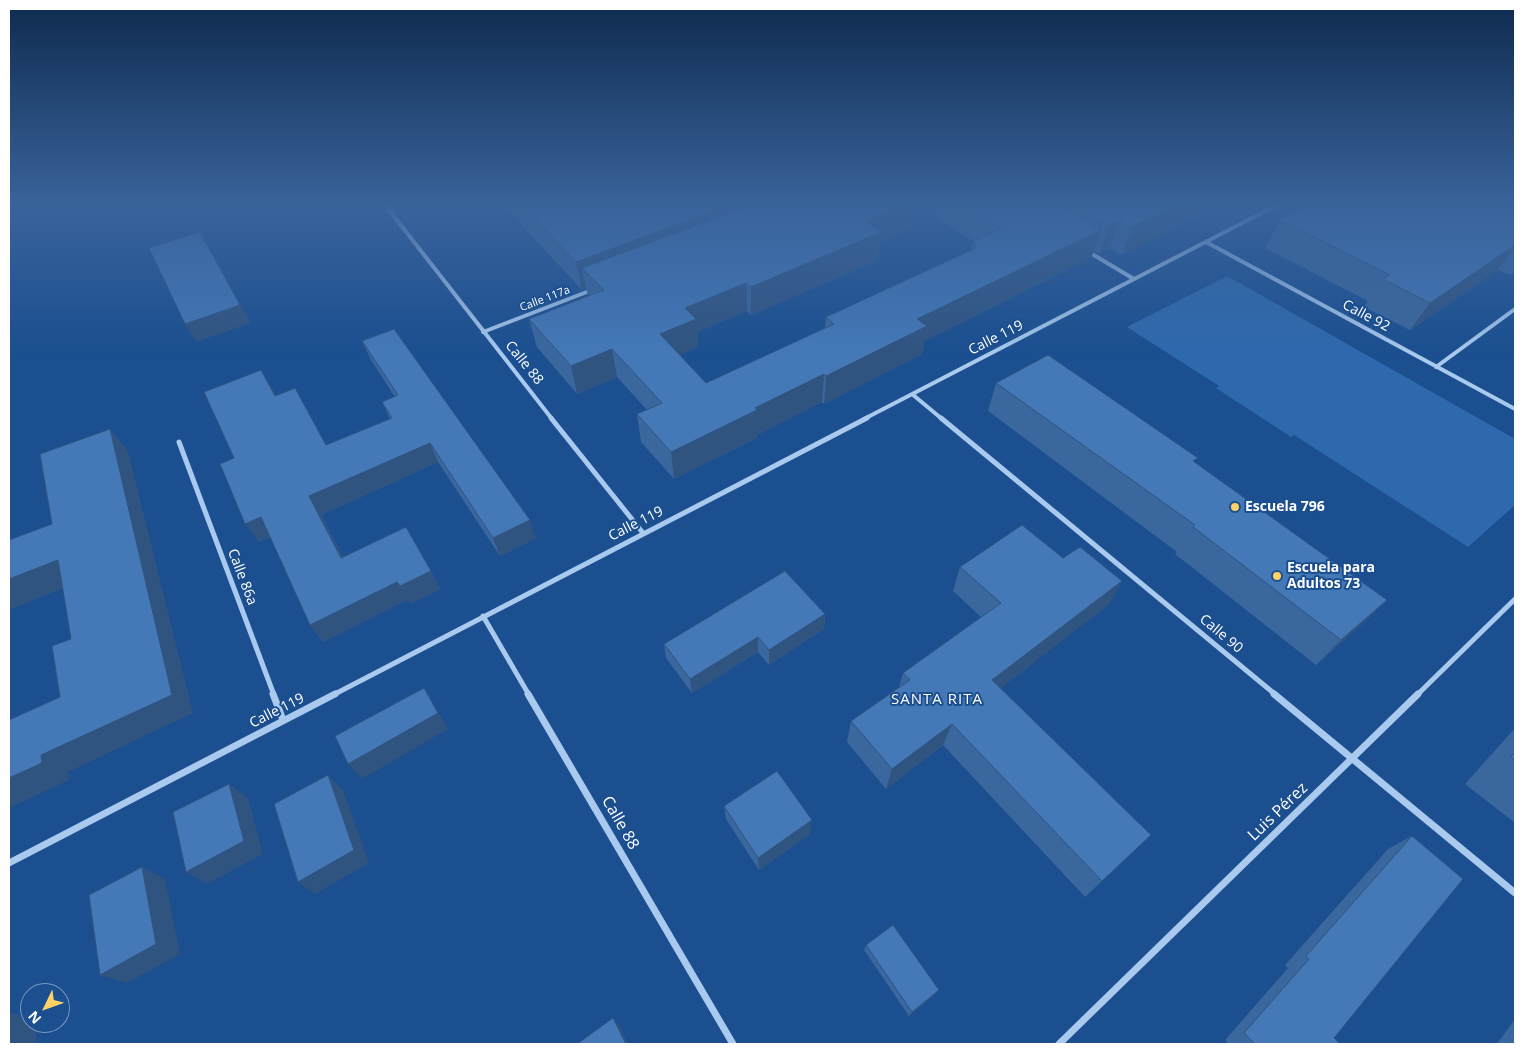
<!DOCTYPE html>
<html>
<head>
<meta charset="utf-8">
<style>
  body { margin:0 }
  #map { position:relative; width:1524px; height:1053px; overflow:hidden; background:#1b4f8f; font-family:"Open Sans",sans-serif }
  canvas { display:block }
  .frame { position:absolute; inset:0; border:10px solid #fff; pointer-events:none }
  .north { position:absolute; left:20px; top:983px; width:50px; height:50px; box-sizing:border-box; background:#1b4f8f; border:1px solid #7695bc; border-radius:50%; rotate:228deg; font-size:14px; font-weight:700; line-height:20px; text-align:center; color:#fff }
  .north::after { content:''; display:block; margin:auto; width:18px; height:22px; background:#ffd166; clip-path:polygon(50% 0,100% 100%,50% 72%,0 100%) }
</style>
</head>
<body>
<div id="map">
<canvas width="1524" height="1053"></canvas>
<div class="frame"></div>
<div class="north">N</div>
</div>
<script>
const g = document.querySelector('canvas').getContext('2d');
g.lineJoin = 'round';
function paint(path, color) {
  g.fillStyle = color;
  g.fill(path, 'evenodd');
}
function toPath(rows) {
  const path = new Path2D();
  for (const r of rows) {
    path.moveTo(r[0], r[1]);
    for (let i = 2; i < r.length; i += 2) path.lineTo(r[i], r[i + 1]);
  }
  return path;
}
function strokePath(path, color, width, dash) {
  g.strokeStyle = color;
  g.lineWidth = width;
  g.lineCap = dash ? 'butt' : 'round';
  g.setLineDash(dash || []);
  g.stroke(path);
}
function drawText(font, color, halo, rows, align = 'center') {
  g.font = font + ' "Open Sans",sans-serif';
  g.lineWidth = 4;
  g.setLineDash([]);
  g.textBaseline = 'middle';
  g.strokeStyle = halo;
  g.fillStyle = color;
  for (const [text, x, y, turn = 0] of rows) {
    g.save();
    g.translate(x, y);
    g.rotate((+turn || 0) * Math.PI / 180);
    g.textAlign = isNaN(turn) ? turn : align;
    if (halo) g.strokeText(text, 0, 0);
    g.fillText(text, 0, 0);
    g.restore();
  }
}
const green = toPath([
  [1227,276,1515,439,1515,505,1468,547,1294,435,1291,437,1216,388,1219,386,1127,327]
]);
const streetFar2 = toPath([
  [386,206,552,419],
  [1206,242,1515,409],
  [1087,251,1134,279],
  [483,332,592,290],
  [1436,367,1515,309],
  [912,394,942,419],
  [864,419,1275,206]
]);
const streetFar1 = toPath([
  [551,418,643,533],
  [941,418,1276,695],
  [179,442,274,695],
  [483,616,529,695],
  [333,695,867,418],
  [1417,695,1515,599]
]);
const street = toPath([
  [273,694,283,720],
  [528,694,733,1044],
  [1274,694,1515,893],
  [9,863,335,694],
  [1059,1044,1418,694]
]);
const wall = toPath([
  [504,206,915,206,911,228,880,241,878,260,751,315,747,311,697,332,698,347,679,355,706,383,825,328,826,317,971,251,973,241,919,206,1218,206,1122,255,1110,248,1099,254,1094,251,1091,258,924,341,922,354,824,404,822,402,757,435,757,438,674,479,641,442,637,414,647,410,617,377,577,394,537,347,529,319,588,296,586,288,582,290],
  [1515,206,1515,272,1510,275,1498,270,1410,330,1364,307,1368,301,1265,248,1280,220],
  [362,341,536,538,500,556,438,462,321,515,343,557,431,571,440,589,410,604,408,599,323,642,310,625,271,537,259,542,234,458,261,370,276,396,295,388,326,445,390,419,382,402,395,397,371,360],
  [996,383,1195,463,1387,600,1360,626,1316,665,1175,554,1177,552,988,411],
  [1063,558,1122,581,1108,605,1000,688,1151,835,1085,897,943,745,886,789,847,742,851,721,899,687,903,673,981,617,953,591,960,567],
  [825,614,824,629,769,665,758,652,692,693,666,658,664,644],
  [1515,728,1515,823,1465,784],
  [724,806,810,834,759,870,726,819],
  [1412,836,1334,1038,1340,1044,1229,1044,1225,1040,1288,968,1285,965,1388,849],
  [866,945,939,990,935,994,909,1016,864,950],
  [1515,1019,1515,1044,1497,1044]
]);
const shadedWall = toPath([
  [726,206,799,206,582,268,586,288,582,290,576,262],
  [901,206,915,206,911,228,880,241,878,260,751,315,751,287,865,221],
  [1175,206,1218,206,1122,255,1132,227],
  [1120,221,1110,248,1099,254,1109,226],
  [1101,230,1091,258,924,341,922,354,824,404,826,376,917,319],
  [200,232,251,323,196,342,185,324],
  [1515,245,1515,248,1498,270,1410,330,1430,303],
  [746,283,747,311,697,332,698,347,663,362,660,334,685,308],
  [612,349,617,377,577,394,571,366],
  [261,370,273,389,286,415,275,396],
  [824,374,822,402,757,435,757,438,674,479,671,452,755,408],
  [110,429,128,451,193,713,68,772,69,780,9,808,9,778,41,755,172,695],
  [430,443,438,462,321,515,353,576,341,558,309,496],
  [261,517,275,535,259,542,245,524],
  [530,520,536,538,500,556,493,538],
  [58,560,80,581,9,610,9,579],
  [431,571,440,589,410,604,408,599,323,642,310,625,397,582],
  [1122,581,1108,605,982,703,992,680],
  [1387,600,1360,626,1316,665,1341,640],
  [825,614,824,629,769,665,769,650],
  [758,637,758,652,692,693,690,679],
  [424,688,434,705,448,729,362,779,348,764],
  [952,724,943,745,886,789,892,769],
  [328,775,343,790,369,863,315,894,298,882],
  [229,784,248,798,263,854,207,884,186,872],
  [812,820,810,834,759,870,758,858],
  [142,867,165,879,180,954,127,983,100,975],
  [939,990,935,994,909,1016,912,1012],
  [9,1012,30,1018,30,1023,35,1023,37,1044,9,1044],
  [613,1018,619,1025,628,1044,626,1044]
]);
const building = toPath([
  [523,206,726,206,576,262,523,206],
  [748,206,901,206,865,221,881,232,751,287,746,283,685,308,696,319,660,334,706,383,834,324,826,317,976,248,973,241,1002,228,967,206,1059,206,1101,230,917,319,927,326,826,376,824,374,755,408,757,410,671,452,637,414,662,403,612,349,571,366,529,319,604,290,582,268,748,206],
  [1073,206,1175,206,1132,227,1120,221,1109,226,1073,206],
  [1306,206,1515,206,1515,245,1430,303,1383,279,1390,275,1280,220,1306,206],
  [200,232,240,305,185,324,149,248,200,232],
  [394,329,530,520,493,538,430,443,309,496,341,558,406,527,431,571,400,586,397,582,310,625,261,517,245,524,220,464,234,458,204,392,261,370,275,396,295,388,326,445,392,418,382,402,398,395,362,341,394,329],
  [1048,355,1198,458,1193,461,1387,600,1341,640,1193,527,1195,525,996,383,1048,355],
  [110,429,172,695,41,755,42,763,9,778,9,720,60,697,52,646,71,639,58,560,9,579,9,540,52,524,40,454,110,429],
  [1022,525,1063,558,1080,547,1122,581,992,680,1151,835,1102,881,952,724,892,769,851,721,910,680,903,673,1001,603,960,567,1022,525],
  [785,571,825,614,769,650,758,637,690,679,664,644,785,571],
  [424,688,438,713,348,764,335,736,424,688],
  [1515,752,1515,760,1511,757,1515,752],
  [777,771,812,820,758,858,724,806,777,771],
  [328,775,354,850,298,882,274,804,328,775],
  [229,784,244,841,186,872,173,812,229,784],
  [1412,836,1463,879,1334,1038,1340,1044,1255,1044,1244,1033,1309,959,1306,956,1412,836],
  [142,867,156,944,100,975,89,895,142,867],
  [893,925,939,990,912,1012,866,945,893,925],
  [613,1018,626,1044,577,1044,613,1018]
]);
const markers = [
  [1235,507,5,"#ffd166"],
  [1277,576,5,"#ffd166"]
];
const farStreetnames = [
  ["Calle 117a",545,299,-21]
];
const streetNames = [
  ["Calle 92",1366,316,28],
  ["Calle 119",996,338,-27],
  ["Calle 88",524,363,51],
  ["Calle 119",636,524,-27],
  ["Calle 86a",242,577,69],
  ["Calle 90",1221,634,40],
  ["Calle 119",277,711,-27]
];
const poiNames = [
  ["Escuela 796",1245,507],
  ["Escuela para",1287,568],
  ["Adultos 73",1287,584]
];
const neighbourhoodNames = [
  ["SANTA RITA",937,700]
];
const nearStreetnames = [
  ["Luis Pérez",1278,812,-44],
  ["Calle 88",620,823,60]
];
paint(green, '#2e69ad');
strokePath(streetFar2, '#a9c9ee', 4);
strokePath(streetFar1, '#a9c9ee', 5);
strokePath(street, '#a9c9ee', 7);
paint(wall, '#3a679d');
paint(shadedWall, '#305480');
paint(building, '#4478b7');
strokePath(building, '#305480', 1);
const sky = g.createLinearGradient(0, 0, 0, 354);
sky.addColorStop(0, '#0f2b4f');
sky.addColorStop(0.58, '#39639b');
sky.addColorStop(1, '#39639b00');
g.fillStyle = sky;
g.fillRect(0, 0, 1524, 354);
for (const [x, y, r, color] of markers) {
  const dot = new Path2D();
  dot.arc(x, y, r, 0, 2 * Math.PI);
  g.fillStyle = color;
  g.fill(dot);
  strokePath(dot, '#1b4f8f', 2);
}
drawText('11px', '#fff', '#1b4f8f', farStreetnames);
drawText('14px', '#fff', '#1b4f8f', streetNames);
drawText('bold 14px', '#fff', '#1b4f8f', poiNames, 'left');
g.letterSpacing = '1px';
drawText('15px', '#fff', '#1b4f8f', neighbourhoodNames);
g.letterSpacing = '0px';
drawText('16px', '#fff', '#1b4f8f', nearStreetnames);
</script>
</body>
</html>
